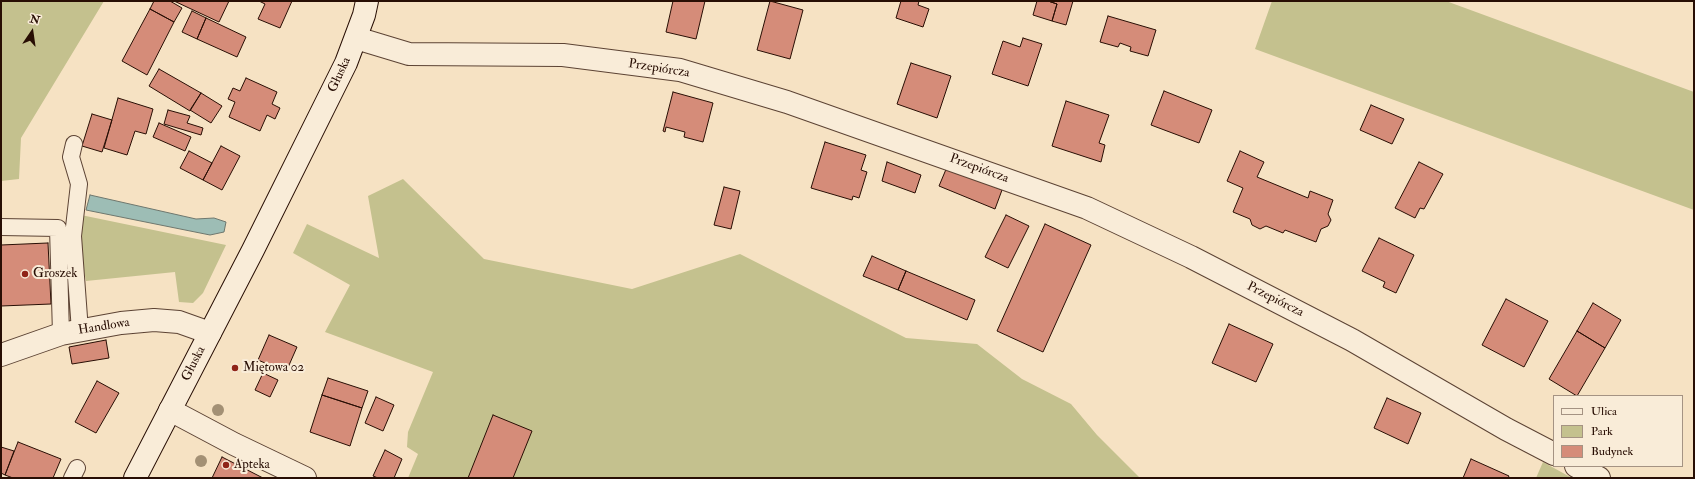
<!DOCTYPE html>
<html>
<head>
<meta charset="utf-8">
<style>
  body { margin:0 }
  #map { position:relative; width:1695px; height:479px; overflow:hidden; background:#f6e2c3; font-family:"IM FELL Double Pica",serif }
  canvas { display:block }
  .frame { position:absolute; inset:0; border:2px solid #280e04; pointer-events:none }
  .legend { position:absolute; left:1553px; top:395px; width:130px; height:72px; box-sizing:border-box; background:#f9ecd8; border:1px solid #a59383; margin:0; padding:5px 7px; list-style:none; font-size:12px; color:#280e04 }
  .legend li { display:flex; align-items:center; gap:8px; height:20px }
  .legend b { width:20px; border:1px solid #a59383 }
  .north { position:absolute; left:12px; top:12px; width:40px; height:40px; -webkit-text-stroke:3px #f9ecd8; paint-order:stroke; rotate:13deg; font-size:11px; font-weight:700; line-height:16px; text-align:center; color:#280e04 }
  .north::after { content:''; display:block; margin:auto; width:14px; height:18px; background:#280e04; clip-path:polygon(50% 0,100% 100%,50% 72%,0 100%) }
</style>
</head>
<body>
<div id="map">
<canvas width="1695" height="479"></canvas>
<div class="frame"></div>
<ul class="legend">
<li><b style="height:5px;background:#f9ecd8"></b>Ulica</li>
<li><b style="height:11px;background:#c4c18e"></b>Park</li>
<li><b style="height:11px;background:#d58c79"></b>Budynek</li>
</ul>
<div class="north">N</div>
</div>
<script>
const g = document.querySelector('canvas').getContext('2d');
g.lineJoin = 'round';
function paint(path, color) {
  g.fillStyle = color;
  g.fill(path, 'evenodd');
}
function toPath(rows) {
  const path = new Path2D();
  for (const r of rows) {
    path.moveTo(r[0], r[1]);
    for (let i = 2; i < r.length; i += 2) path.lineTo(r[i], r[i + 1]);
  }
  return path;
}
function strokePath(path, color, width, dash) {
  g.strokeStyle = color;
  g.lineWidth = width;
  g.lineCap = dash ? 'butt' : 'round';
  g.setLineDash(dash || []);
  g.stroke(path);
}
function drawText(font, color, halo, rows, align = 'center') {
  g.font = font + ' "IM FELL Double Pica",serif';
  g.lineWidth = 4;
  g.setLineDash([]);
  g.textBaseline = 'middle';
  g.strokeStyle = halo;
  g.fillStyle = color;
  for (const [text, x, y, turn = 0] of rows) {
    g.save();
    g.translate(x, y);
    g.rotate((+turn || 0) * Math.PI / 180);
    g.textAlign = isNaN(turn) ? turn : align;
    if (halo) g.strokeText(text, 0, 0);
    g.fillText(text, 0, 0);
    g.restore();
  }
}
const green = toPath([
  [1,1,104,1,21,138,19,179,1,181],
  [1272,1,1446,1,1694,92,1694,210,1255,49],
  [403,179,484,259,632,289,740,254,906,338,977,344,1022,379,1071,404,1097,435,1140,478,408,478,418,454,407,447,408,432,433,372,325,332,350,285,293,253,307,224,379,258,368,196],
  [81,215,226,245,203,293,193,303,179,302,175,272,86,281,79,245],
  [1543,462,1572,478,1536,478]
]);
const water = toPath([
  [90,195,196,219,214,218,226,222,224,232,210,235,86,210,90,195]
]);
const building = toPath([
  [154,1,170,1,182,8,174,22,150,9,154,1],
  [174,1,229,1,219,22,174,1],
  [259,1,292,1,280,28,258,19,265,4,259,1],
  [673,1,705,1,696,39,666,32,673,1],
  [770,1,803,10,790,59,757,50,770,1],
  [901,1,919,1,918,5,929,9,923,27,896,18,901,1],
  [1037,1,1048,1,1057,4,1052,21,1033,15,1037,1],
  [1048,1,1073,1,1066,25,1052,21,1057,4,1048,1],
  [150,9,174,22,147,75,122,61,150,9],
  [192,11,206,18,197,39,182,32,192,11],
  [1108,16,1156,30,1148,56,1130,51,1131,47,1120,43,1118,47,1100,42,1108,16],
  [206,18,246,37,237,57,197,39,206,18],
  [1023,38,1042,44,1028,86,992,74,1003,41,1020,47,1023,38],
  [911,63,951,76,937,118,897,104,911,63],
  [159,69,201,93,190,111,149,86,159,69],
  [246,78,277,92,272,104,280,108,275,119,267,115,260,131,229,117,235,102,228,99,233,88,240,91,246,78],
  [1164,91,1212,110,1199,143,1151,125,1164,91],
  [673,92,713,103,703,142,684,137,685,132,666,127,665,132,663,131,673,92],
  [201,93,222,106,211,123,190,110,201,93],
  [118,98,153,109,146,134,135,131,127,155,104,148,118,98],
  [1066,101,1109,115,1099,143,1105,145,1101,162,1052,146,1066,101],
  [1371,105,1404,119,1392,144,1360,130,1371,105],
  [168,110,190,116,187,123,203,128,201,135,164,124,168,110],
  [92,114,112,120,102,152,82,146,92,114],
  [159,123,191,137,185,151,153,137,159,123],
  [825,142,866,155,861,170,867,172,859,198,853,196,852,200,811,188,825,142],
  [221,146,240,156,222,190,203,180,221,146],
  [189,151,212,163,203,180,180,168,189,151],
  [1240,151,1264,162,1257,177,1308,198,1310,191,1333,200,1328,214,1331,220,1328,226,1321,229,1316,242,1285,230,1283,233,1266,226,1260,229,1252,225,1250,219,1233,212,1243,188,1227,181,1240,151],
  [887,162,921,175,915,193,882,181,887,162],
  [1419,162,1443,174,1424,209,1420,208,1415,218,1395,208,1419,162],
  [947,167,1002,190,995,209,939,186,947,167],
  [724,187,740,191,731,229,714,225,724,187],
  [1006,215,1029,226,1008,268,985,257,1006,215],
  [1045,224,1091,245,1043,352,997,331,1045,224],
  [1379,238,1414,255,1396,293,1383,287,1385,282,1362,271,1379,238],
  [48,243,51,304,1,306,1,245,48,243],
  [872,256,906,271,898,290,863,276,872,256],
  [906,271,975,300,967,320,898,290,906,271],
  [1506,299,1548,321,1524,367,1482,345,1506,299],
  [1593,303,1621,320,1605,348,1577,331,1593,303],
  [1229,324,1273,344,1256,382,1212,363,1229,324],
  [1577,331,1605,348,1577,396,1549,379,1577,331],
  [269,335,297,347,286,372,258,360,269,335],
  [106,340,109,358,72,364,69,347,106,340],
  [263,373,278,380,270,397,255,390,263,373],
  [328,378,368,391,362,408,322,395,328,378],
  [97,381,119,393,96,433,75,422,97,381],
  [322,395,362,408,350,446,310,432,322,395],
  [376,397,394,405,383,431,365,423,376,397],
  [1387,398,1421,413,1408,444,1374,428,1387,398],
  [493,415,532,431,513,478,468,478,493,415],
  [18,442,61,459,53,478,13,478,5,475,18,442],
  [1,447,14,451,5,475,1,473,1,447],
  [385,450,402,459,394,478,378,478,373,476,385,450],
  [222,457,263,478,212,478,222,457],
  [1471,459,1509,476,1508,478,1463,478,1471,459]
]);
const lane = toPath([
  [74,144,71,157,79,184,73,236,80,331],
  [1,227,58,228,61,334],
  [72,478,77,468]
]);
const street = toPath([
  [356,38,409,54,563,55,680,70,787,102,1087,208,1191,257,1352,340,1506,429,1554,454],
  [1,355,61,334,121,323,154,320,179,322,210,333],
  [170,410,234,444,305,478],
  [1576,466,1599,478]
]);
const secondary = toPath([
  [135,478,253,250,346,63,364,15,367,1]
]);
const trees = [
  [218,410],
  [201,461]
];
const markers = [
  [25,274,4,"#8f2418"],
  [235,368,4,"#8f2418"],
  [226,465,4,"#8f2418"]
];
const streetNames = [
  ["Przepiórcza",659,69,9],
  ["Głuska",340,75,-65],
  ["Przepiórcza",979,169,20],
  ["Przepiórcza",1275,300,27],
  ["Handlowa",104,327,-9],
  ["Głuska",194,364,-63]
];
const poiNames = [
  ["Groszek",33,274],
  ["Miętowa 02",243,368],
  ["Apteka",234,465]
];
paint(green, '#c4c18e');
paint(water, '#9dbdb5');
strokePath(water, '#6e776e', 1);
paint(building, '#d58c79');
strokePath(building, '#280e04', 1);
strokePath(lane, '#5c4334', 18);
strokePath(street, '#5c4334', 24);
strokePath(secondary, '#280e04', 24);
strokePath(lane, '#f9ecd8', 16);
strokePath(street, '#f9ecd8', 22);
strokePath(secondary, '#f9ecd8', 22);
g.fillStyle = '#a39074';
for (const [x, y] of trees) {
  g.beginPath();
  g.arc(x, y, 6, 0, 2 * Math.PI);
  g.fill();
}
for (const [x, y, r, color] of markers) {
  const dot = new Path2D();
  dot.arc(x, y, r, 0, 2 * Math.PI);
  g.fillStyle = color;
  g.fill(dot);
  strokePath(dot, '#f9ecd8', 1.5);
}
drawText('13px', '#280e04', '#f9ecd8', streetNames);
drawText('13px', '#280e04', '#f9ecd8', poiNames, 'left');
</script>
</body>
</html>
